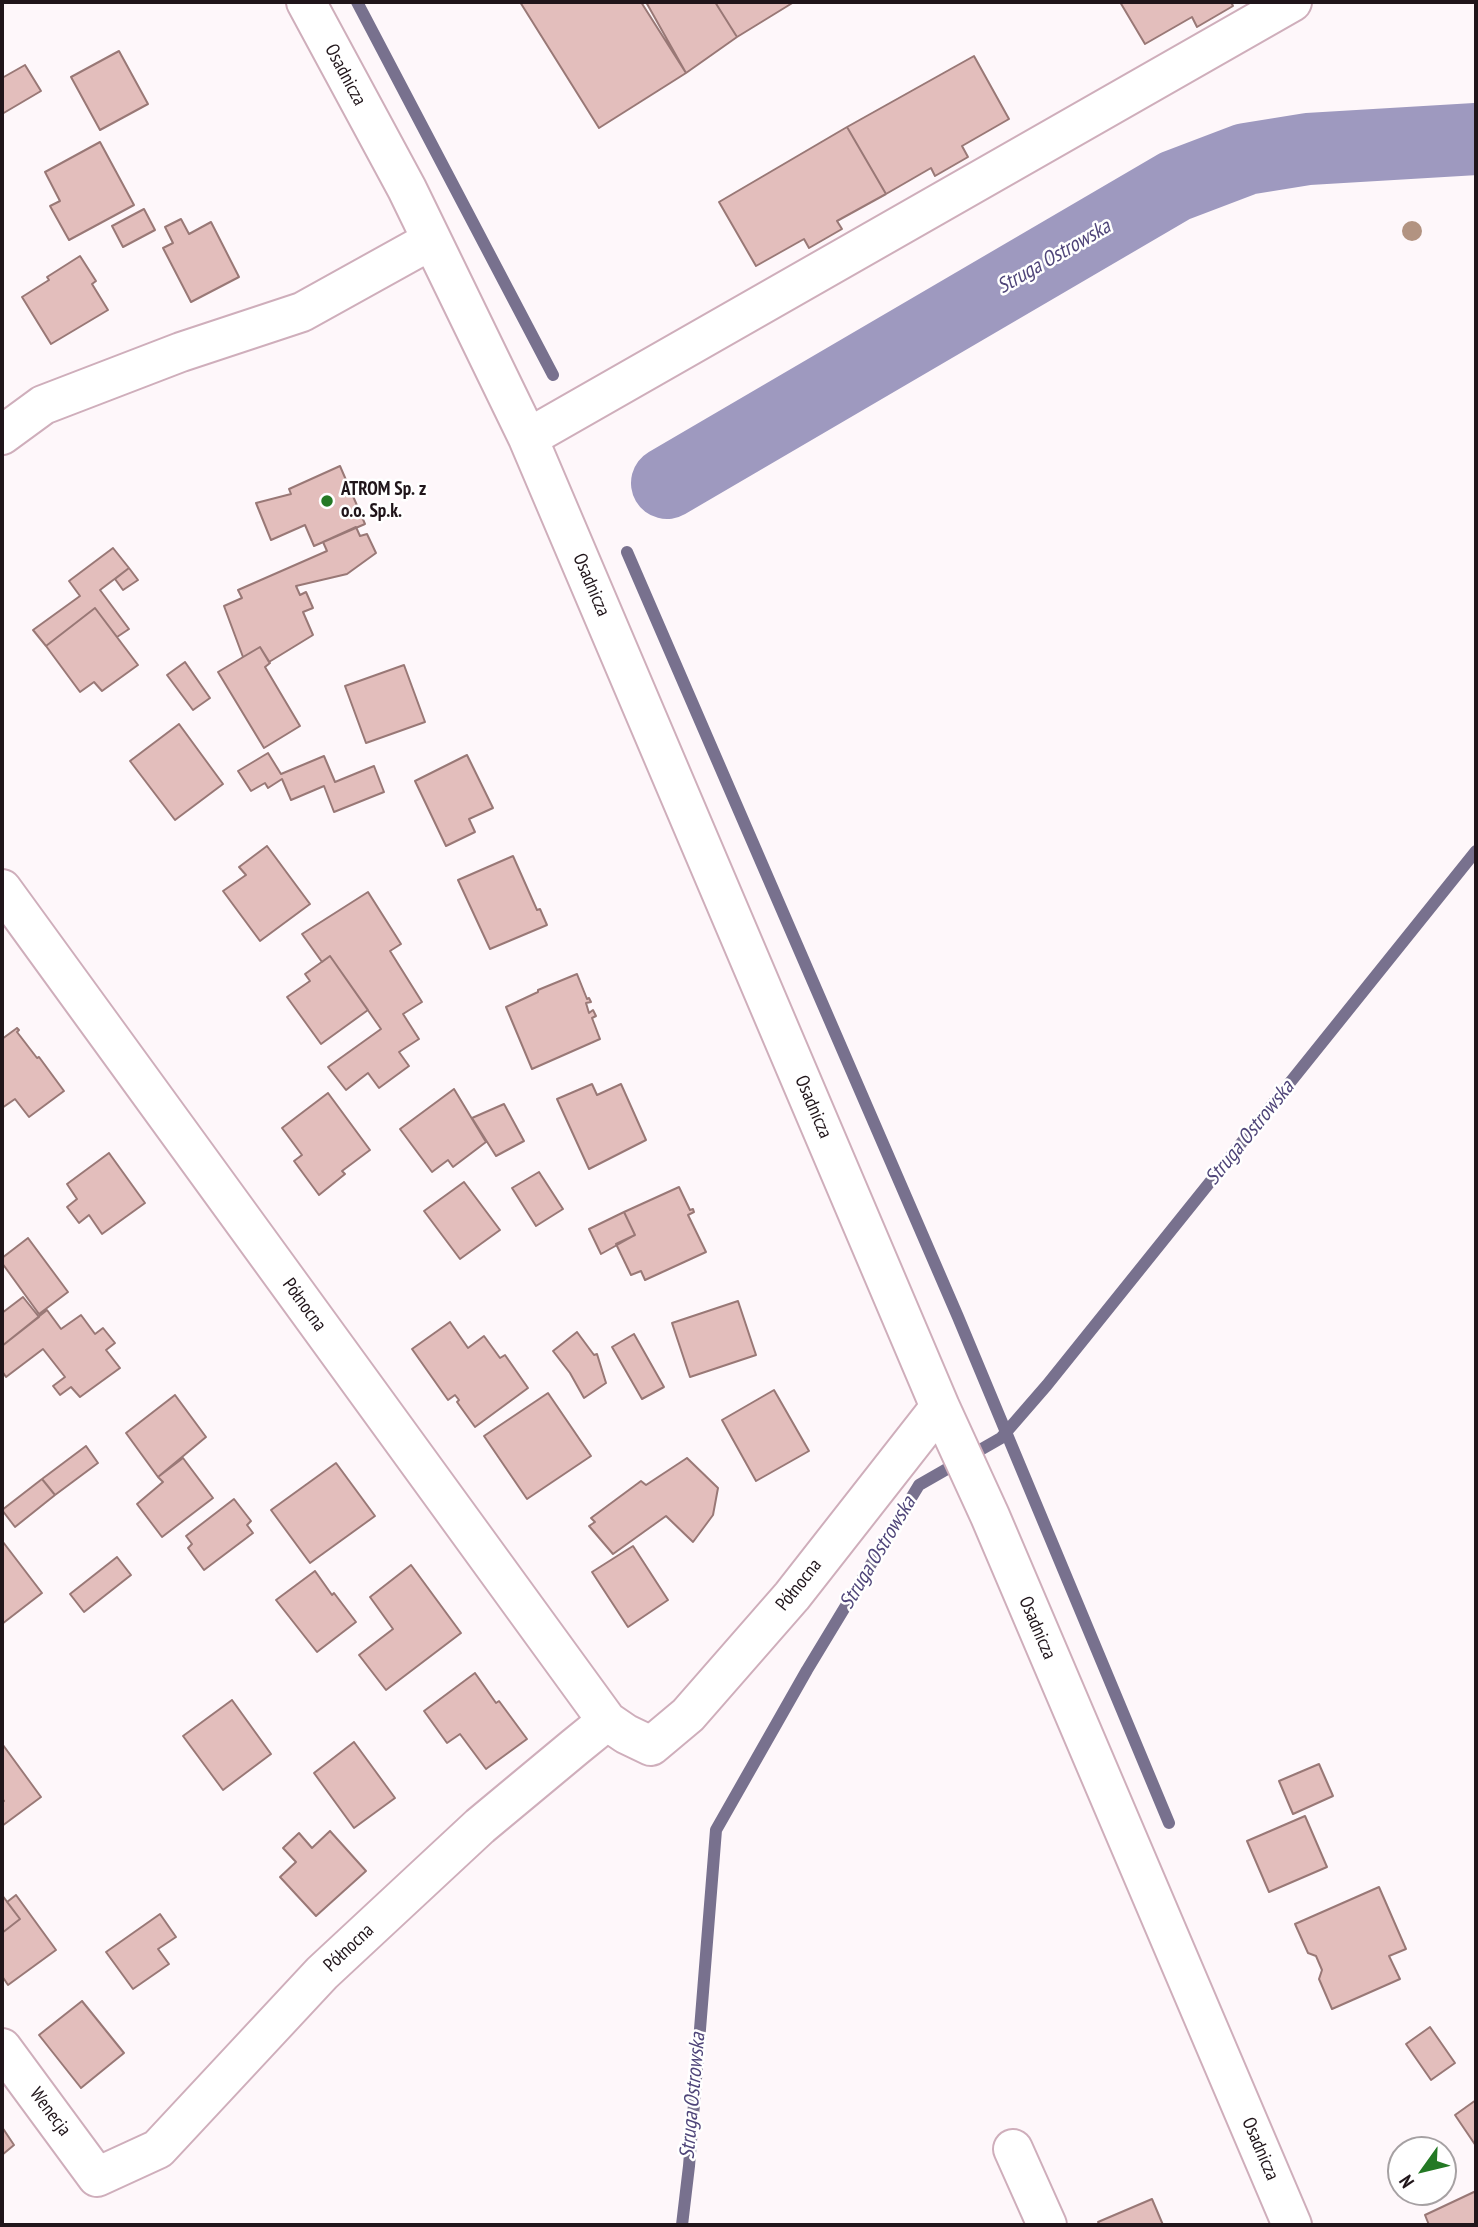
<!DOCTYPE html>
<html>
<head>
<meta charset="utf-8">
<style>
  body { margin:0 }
  #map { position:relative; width:1478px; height:2227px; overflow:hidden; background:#fef7fa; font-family:"PT Sans Narrow",sans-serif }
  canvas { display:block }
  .frame { position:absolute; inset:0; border:4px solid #20151a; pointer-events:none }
  .north { position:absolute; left:1387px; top:2136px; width:70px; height:70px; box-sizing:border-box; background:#fff; border:2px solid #a6a1a3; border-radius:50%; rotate:236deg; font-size:19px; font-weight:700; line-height:28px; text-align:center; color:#20151a }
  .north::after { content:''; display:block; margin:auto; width:24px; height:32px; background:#247925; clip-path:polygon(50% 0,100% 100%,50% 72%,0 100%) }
</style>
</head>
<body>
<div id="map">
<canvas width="1478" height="2227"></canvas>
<div class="frame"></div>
<div class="north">N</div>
</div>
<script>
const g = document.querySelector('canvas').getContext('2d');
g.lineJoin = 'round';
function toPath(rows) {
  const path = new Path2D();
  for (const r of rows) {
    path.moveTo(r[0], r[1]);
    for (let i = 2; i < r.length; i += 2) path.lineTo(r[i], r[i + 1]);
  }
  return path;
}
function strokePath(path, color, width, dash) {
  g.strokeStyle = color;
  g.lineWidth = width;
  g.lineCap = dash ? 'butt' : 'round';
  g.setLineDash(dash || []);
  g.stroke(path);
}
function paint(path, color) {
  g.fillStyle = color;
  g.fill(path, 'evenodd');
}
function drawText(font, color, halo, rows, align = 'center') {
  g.font = font + ' "PT Sans Narrow",sans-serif';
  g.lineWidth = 5;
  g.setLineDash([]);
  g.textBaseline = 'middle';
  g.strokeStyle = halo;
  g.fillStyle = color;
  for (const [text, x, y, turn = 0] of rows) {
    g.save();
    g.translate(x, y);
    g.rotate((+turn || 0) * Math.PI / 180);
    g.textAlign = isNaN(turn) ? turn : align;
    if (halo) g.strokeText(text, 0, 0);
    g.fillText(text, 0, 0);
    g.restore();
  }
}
const stream = toPath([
  [357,2,553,375],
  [627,552,958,1317,1169,1823],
  [682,2225,689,2166,716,1830,807,1670,919,1485,1001,1438,1047,1385,1476,851]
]);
const river = toPath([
  [667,483,1175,186,1246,159,1308,149,1476,139]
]);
const building = toPath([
  [520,2,641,2,686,73,599,128,520,2],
  [646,2,715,2,737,37,686,73,646,2],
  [715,2,794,2,737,37,715,2],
  [1120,2,1231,2,1233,6,1197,27,1192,17,1145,44,1120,2],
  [119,51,148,104,100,130,71,77,119,51],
  [974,56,1009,119,962,146,968,157,935,176,931,168,886,194,847,127,974,56],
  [25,65,41,91,2,114,2,78,25,65],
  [847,127,886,194,837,221,842,229,809,248,804,239,756,266,719,202,847,127],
  [100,142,134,205,69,240,50,206,60,201,45,172,100,142],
  [144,209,155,230,123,247,112,226,144,209],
  [181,219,189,234,211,222,239,277,191,302,163,248,173,243,165,227,181,219],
  [80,256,96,281,92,284,108,310,51,344,22,297,49,280,47,277,80,256],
  [340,466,365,524,314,546,305,525,271,540,256,503,291,494,289,489,340,466],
  [356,527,360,536,367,534,376,553,347,574,296,586,300,595,306,592,313,608,303,612,313,635,269,662,260,647,243,657,224,606,242,598,238,590,327,551,323,542,356,527],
  [113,548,129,568,100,590,129,629,117,637,95,608,46,646,33,630,80,596,69,581,113,548],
  [129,568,138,580,123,590,115,579,129,568],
  [95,608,138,665,102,691,94,682,80,692,46,646,95,608],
  [260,647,270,663,265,667,300,726,264,748,218,672,260,647],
  [185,662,210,698,193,710,167,675,185,662],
  [404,665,425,722,366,743,345,686,404,665],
  [179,724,223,784,175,820,130,761,179,724],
  [268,753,281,774,324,756,335,782,374,766,384,792,334,812,324,786,291,800,282,779,268,788,265,783,251,791,238,771,268,753],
  [467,755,493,808,469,819,475,832,446,846,415,781,467,755],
  [267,846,310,904,260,941,223,891,246,875,239,867,267,846],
  [513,856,537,910,540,909,547,925,490,949,458,880,513,856],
  [368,892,401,944,390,951,422,1002,403,1014,419,1039,399,1052,409,1066,379,1088,368,1073,346,1090,328,1067,381,1029,330,956,322,962,302,934,368,892],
  [330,956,368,1010,321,1044,287,997,310,981,305,974,330,956],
  [577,974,587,999,589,998,591,1002,586,1003,589,1013,593,1010,596,1016,592,1018,600,1039,532,1069,506,1007,538,992,538,990,577,974],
  [17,1028,19,1030,17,1032,37,1058,39,1057,64,1091,29,1117,15,1099,2,1108,2,1039,17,1028],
  [592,1084,597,1095,621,1084,646,1140,589,1169,557,1099,592,1084],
  [454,1089,486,1142,453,1167,448,1160,432,1172,400,1129,454,1089],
  [328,1093,370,1150,342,1171,345,1174,319,1195,294,1161,302,1155,282,1128,328,1093],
  [504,1104,524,1141,496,1156,472,1118,504,1104],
  [109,1153,145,1203,102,1234,89,1215,79,1223,67,1207,77,1199,67,1184,109,1153],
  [539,1172,563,1209,536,1226,512,1188,539,1172],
  [464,1182,500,1230,460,1259,424,1211,464,1182],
  [679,1187,690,1210,693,1209,694,1212,688,1215,706,1252,645,1280,641,1271,631,1275,616,1244,635,1235,624,1212,679,1187],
  [624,1212,635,1235,601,1254,589,1229,624,1212],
  [28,1238,68,1292,39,1314,2,1263,2,1258,28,1238],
  [23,1297,39,1317,2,1346,2,1313,23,1297],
  [738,1301,756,1355,690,1377,672,1323,738,1301],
  [47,1310,61,1329,81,1315,95,1334,103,1328,115,1343,106,1350,120,1368,80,1397,71,1387,60,1395,53,1386,65,1377,43,1349,6,1377,2,1371,2,1346,47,1310],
  [450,1322,468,1348,484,1336,500,1358,505,1355,528,1388,475,1427,457,1402,459,1400,455,1395,448,1400,412,1349,450,1322],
  [577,1332,594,1355,597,1354,606,1383,584,1398,570,1373,553,1351,577,1332],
  [634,1334,664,1387,642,1399,612,1347,634,1334],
  [774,1390,809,1451,756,1481,722,1420,774,1390],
  [548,1393,591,1456,527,1499,484,1436,548,1393],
  [175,1395,206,1437,158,1477,126,1433,175,1395],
  [86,1446,98,1463,55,1495,42,1479,86,1446],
  [183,1458,213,1498,162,1537,137,1504,163,1482,158,1477,183,1458],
  [687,1458,718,1488,713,1515,693,1542,666,1516,613,1554,589,1526,595,1522,591,1518,641,1481,646,1485,687,1458],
  [336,1463,375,1516,310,1563,271,1510,336,1463],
  [42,1479,55,1495,15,1527,2,1510,42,1479],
  [234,1499,251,1521,247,1525,253,1533,204,1570,188,1548,192,1544,186,1536,234,1499],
  [3,1542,42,1593,2,1624,2,1543,3,1542],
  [633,1546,668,1600,628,1627,592,1572,633,1546],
  [117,1557,131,1575,84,1612,70,1594,117,1557],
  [411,1565,461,1633,386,1690,359,1655,393,1629,370,1597,411,1565],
  [315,1571,332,1595,334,1593,356,1622,317,1652,276,1600,315,1571],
  [475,1673,496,1703,499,1701,527,1739,486,1769,460,1734,447,1743,424,1711,475,1673],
  [232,1700,271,1754,223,1790,183,1736,232,1700],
  [354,1742,395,1798,354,1828,314,1773,354,1742],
  [3,1745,41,1797,2,1826,2,1802,4,1801,2,1798,3,1745],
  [1319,1764,1333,1796,1293,1814,1279,1781,1319,1764],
  [1305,1816,1327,1867,1269,1892,1247,1841,1305,1816],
  [330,1831,366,1871,316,1916,280,1877,296,1862,283,1848,299,1833,312,1848,330,1831],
  [1379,1887,1406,1949,1389,1956,1400,1979,1332,2009,1319,1979,1322,1970,1316,1956,1308,1953,1295,1924,1379,1887],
  [2,1895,20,1919,2,1933,2,1895],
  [16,1895,56,1950,8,1985,2,1976,2,1933,20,1919,7,1902,16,1895],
  [160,1914,176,1937,158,1949,169,1964,133,1989,106,1952,160,1914],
  [82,2001,124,2053,81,2088,39,2035,82,2001],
  [1430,2027,1455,2063,1431,2080,1406,2044,1430,2027],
  [1476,2100,1476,2146,1455,2115,1476,2100],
  [2,2127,14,2145,2,2155,2,2127],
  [1476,2191,1476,2225,1429,2225,1425,2215,1476,2191],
  [1152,2199,1163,2225,1100,2225,1098,2222,1152,2199]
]);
const minor = toPath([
  [306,2,407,189,528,438,940,1407,990,1516,1292,2225],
  [2,435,43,405,181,352,302,312,430,241],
  [528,438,1292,2],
  [2,889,607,1721],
  [2,2048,97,2177,158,2149,322,1973,480,1826,575,1747,607,1721,626,1734,651,1746,688,1715,792,1596,940,1407],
  [1013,2149,1047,2225]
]);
const trees = [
  [1412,231]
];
const markers = [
  [327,501,7,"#247925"]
];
const streetNames = [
  ["Osadnicza",345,75,62],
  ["Osadnicza",591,585,67],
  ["Osadnicza",813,1107,67],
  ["Północna",304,1305,54],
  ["Północna",799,1585,-51],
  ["Osadnicza",1037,1628,67],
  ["Północna",349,1948,-43],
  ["Wenecja",50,2112,53],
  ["Osadnicza",1260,2149,67]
];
const poiNames = [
  ["ATROM Sp. z",341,490],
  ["o.o. Sp.k.",341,512]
];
const waterNames = [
  ["Struga Ostrowska",1054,257,-30],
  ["Struga Ostrowska",1250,1133,-51],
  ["Struga Ostrowska",878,1553,-59],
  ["Struga Ostrowska",693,2096,-85]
];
strokePath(stream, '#78718e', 12);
strokePath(river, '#9e99bf', 72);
paint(building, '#e3bebc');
strokePath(building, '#997876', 2);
strokePath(minor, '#cfaebb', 42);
strokePath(minor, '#fff', 38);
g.fillStyle = '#b29381';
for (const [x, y] of trees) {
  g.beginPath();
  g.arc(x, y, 10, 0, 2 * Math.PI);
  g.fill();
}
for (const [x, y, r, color] of markers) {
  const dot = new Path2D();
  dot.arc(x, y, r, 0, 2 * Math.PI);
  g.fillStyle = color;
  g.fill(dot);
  strokePath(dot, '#fff', 2.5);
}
drawText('19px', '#20151a', '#fff', streetNames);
drawText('bold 19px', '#20151a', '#fff', poiNames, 'left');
drawText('italic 21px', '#4f4579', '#fff', waterNames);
</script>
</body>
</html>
